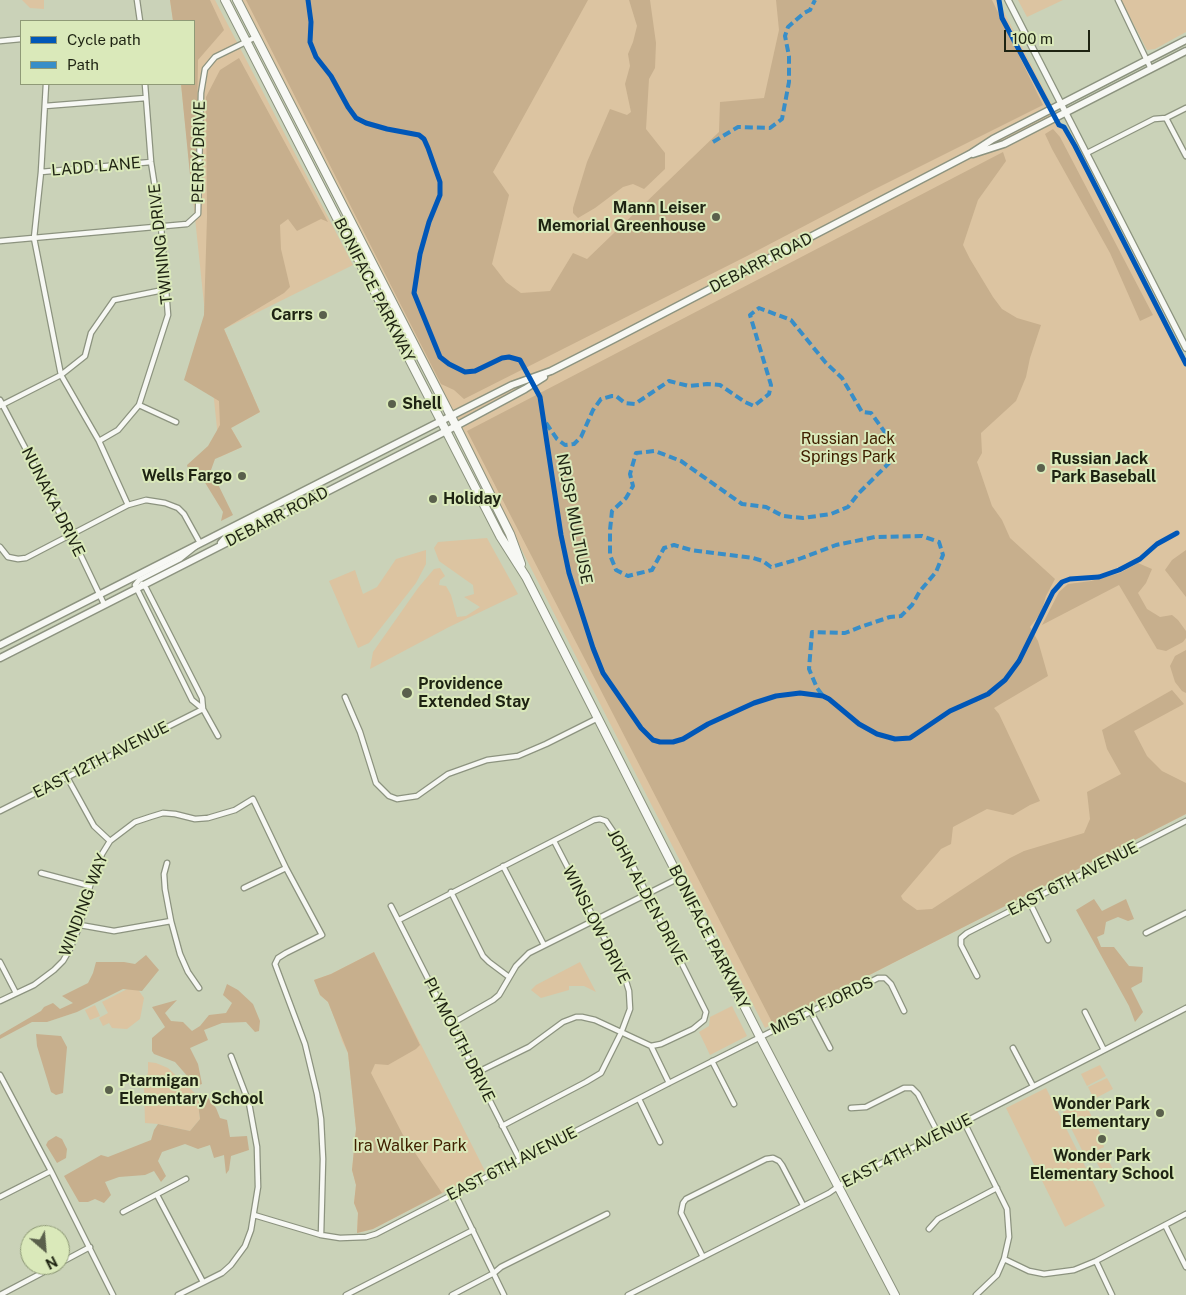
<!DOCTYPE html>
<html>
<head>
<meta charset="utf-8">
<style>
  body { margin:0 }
  #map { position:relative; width:1186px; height:1295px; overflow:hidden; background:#cad2b8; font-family:"Public Sans",sans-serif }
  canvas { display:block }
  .legend { position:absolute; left:20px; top:20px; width:175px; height:65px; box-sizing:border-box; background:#dae9ba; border:1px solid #8f9a77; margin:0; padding:6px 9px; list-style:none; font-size:15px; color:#1e2312 }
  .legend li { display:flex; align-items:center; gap:10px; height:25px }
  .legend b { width:25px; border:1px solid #8f9a77 }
  .north { position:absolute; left:20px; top:1225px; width:50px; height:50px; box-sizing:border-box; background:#dae9ba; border:1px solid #8f9a77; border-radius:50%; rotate:153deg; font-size:14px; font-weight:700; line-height:20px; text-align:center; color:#1e2312 }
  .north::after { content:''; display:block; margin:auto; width:18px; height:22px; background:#5a604c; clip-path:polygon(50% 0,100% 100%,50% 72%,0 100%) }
  .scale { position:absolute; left:1004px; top:30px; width:86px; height:22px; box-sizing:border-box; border:2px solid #1e2312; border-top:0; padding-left:6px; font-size:15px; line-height:18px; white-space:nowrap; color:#1e2312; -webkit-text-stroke:4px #dae9ba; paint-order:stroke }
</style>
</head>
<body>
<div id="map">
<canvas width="1186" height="1295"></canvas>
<ul class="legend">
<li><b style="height:6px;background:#0057b8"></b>Cycle path</li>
<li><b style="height:6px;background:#388ec8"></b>Path</li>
</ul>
<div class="north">N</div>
<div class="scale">100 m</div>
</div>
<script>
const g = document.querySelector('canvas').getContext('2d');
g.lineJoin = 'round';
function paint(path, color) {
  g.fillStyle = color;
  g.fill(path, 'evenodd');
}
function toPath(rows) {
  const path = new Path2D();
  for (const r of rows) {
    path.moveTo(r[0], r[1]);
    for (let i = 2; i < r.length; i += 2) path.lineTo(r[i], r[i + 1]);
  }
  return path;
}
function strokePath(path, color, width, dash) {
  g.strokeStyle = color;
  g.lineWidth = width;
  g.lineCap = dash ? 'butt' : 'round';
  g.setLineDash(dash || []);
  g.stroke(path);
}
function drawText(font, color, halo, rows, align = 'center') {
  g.font = font + ' "Public Sans",sans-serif';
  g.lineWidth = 4;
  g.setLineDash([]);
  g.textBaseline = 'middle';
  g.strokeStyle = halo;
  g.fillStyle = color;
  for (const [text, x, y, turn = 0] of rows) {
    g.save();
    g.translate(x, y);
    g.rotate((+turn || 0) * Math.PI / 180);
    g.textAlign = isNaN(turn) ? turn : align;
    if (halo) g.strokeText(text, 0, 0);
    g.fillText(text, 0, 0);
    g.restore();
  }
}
const green = toPath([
  [22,0,44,0,44,9,30,8],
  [170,0,215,0,353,265,224,329,260,412,231,428,242,447,220,457,181,84,194,84,194,21,173,21],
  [242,0,998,0,1186,366,1186,814,765,1028],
  [1018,0,1063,0,1027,17],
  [1121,0,1186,0,1186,32,1155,49,1147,50],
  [487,538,518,594,449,627,370,669,373,652,418,588,434,569,440,568,445,576,440,580,439,585,446,586,451,595,457,617,466,616,480,607,464,597,474,594,473,585,439,561,434,548,438,542],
  [426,550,426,564,416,583,369,643,358,648,329,581,355,570,363,594,377,587,396,559],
  [374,952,485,1171,373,1229,357,1233,358,1213,354,1203,356,1185,352,1170,356,1129,348,1053,342,1041,335,1019,328,1002,320,995,314,980,331,974],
  [580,962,596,992,584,986,569,986,569,990,541,998,531,990,536,985],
  [135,985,144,998,140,1019,127,1029,112,1028,109,1023,103,1026,99,1018,108,1013,102,1002],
  [95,1005,100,1016,90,1020,85,1010],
  [732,1006,747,1036,710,1055,699,1032,709,1026,710,1017],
  [148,1062,156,1063,168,1068,197,1095,200,1119,190,1131,158,1124,145,1123,144,1086,148,1072],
  [1100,1065,1106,1076,1087,1086,1081,1074],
  [1107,1078,1113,1089,1094,1099,1088,1087],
  [1046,1088,1105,1206,1065,1227,1006,1108],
  [1084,1101,1100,1133,1104,1147,1085,1156,1063,1112],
  [1107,1158,1114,1171,1111,1173,1113,1178,1107,1182,1097,1163]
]);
const forest = toPath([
  [170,0,210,0,224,30,198,60,196,184,193,205,181,84,194,84,194,21,173,21],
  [246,0,588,0,493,172,509,195,492,264,506,282,521,293,550,291,573,253,587,259,719,132,720,102,764,98,779,30,776,0,992,0,1043,105,871,191,747,256,464,399,454,390,441,384],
  [629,0,650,0,656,43,655,68,649,79,646,129,665,153,665,169,644,189,633,184,623,187,595,208,578,218,573,213,573,208,587,162,610,109,627,115,631,112,625,84,630,66,628,54,633,42,637,26],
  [239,58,328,222,321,219,297,231,288,219,280,225,281,249,290,287,284,293,224,329,260,412,231,428,242,447,215,459,211,470,233,515,221,521,223,512,201,476,189,473,187,465,208,446,220,425,219,401,184,380,204,315,207,217,206,97,220,70],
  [1053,129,1060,137,1153,315,1140,321,1110,253,1052,149,1045,134],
  [1003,152,1006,161,978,200,963,245,970,259,993,297,1002,309,1017,318,1041,325,1030,358,1026,377,1016,401,981,433,982,453,977,462,992,506,1002,520,1010,538,1055,579,1046,596,1041,613,1030,627,1038,641,1048,676,994,708,999,714,1040,801,1030,805,1013,815,987,809,953,827,951,844,941,849,901,896,903,900,917,910,932,909,1010,858,1024,851,1084,833,1090,819,1087,792,1121,774,1107,749,1102,730,1172,690,1184,704,1134,731,1147,756,1162,771,1186,783,1186,814,773,1024,467,431],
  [1186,550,1186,597,1165,570,1172,560],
  [1138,563,1152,569,1146,583,1138,593,1147,609,1160,617,1172,615,1178,620,1186,631,1186,638,1183,642,1166,651,1157,649,1119,585,1042,625,1059,592,1068,584,1091,581,1120,573],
  [1186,650,1186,693,1182,691,1175,682,1170,666,1175,656],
  [1094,899,1102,911,1126,899,1134,919,1128,921,1118,917,1106,922,1104,934,1097,937,1101,947,1114,947,1129,966,1143,967,1142,982,1131,988,1143,1012,1135,1022,1129,1006,1076,910],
  [374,952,420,1045,416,1049,388,1065,375,1064,371,1073,403,1135,442,1193,373,1229,357,1233,358,1213,354,1203,356,1185,352,1170,356,1129,348,1053,328,1002,320,995,314,980,331,974],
  [146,955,159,970,142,991,123,989,77,1012,47,1022,32,1022,0,1039,0,1035,41,1011,44,1007,53,1003,60,1009,73,1003,62,996,88,983,93,973,96,962,124,962,135,964],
  [227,984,238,990,253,1004,260,1021,259,1031,255,1032,246,1022,222,1023,204,1030,208,1040,190,1048,198,1064,202,1084,196,1086,175,1062,154,1054,152,1051,152,1038,165,1027,152,1007,177,1000,165,1013,171,1021,183,1022,192,1031,200,1026,209,1015,226,1013,232,1003,223,995],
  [36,1034,61,1036,67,1047,63,1093,56,1095,51,1092,37,1046],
  [205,1094,216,1108,220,1118,227,1120,230,1137,247,1136,249,1150,231,1156,229,1170,226,1174,224,1155,214,1158,210,1145,198,1149,185,1144,162,1152,158,1161,166,1176,161,1182,154,1171,145,1175,119,1177,105,1182,111,1195,104,1203,95,1199,88,1202,79,1202,64,1176,101,1155,108,1157,151,1140,154,1130,158,1124,190,1131,200,1119,197,1095],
  [56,1136,62,1139,67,1149,66,1158,57,1163,46,1145,48,1141]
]);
const minor = toPath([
  [137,0,140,21],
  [1118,0,1151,69],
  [0,41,21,39],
  [46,84,41,172,34,238,61,375,99,441,128,505],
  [45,106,146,98],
  [1166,118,1186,156],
  [1087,153,1154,119,1166,118,1186,108],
  [41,172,151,162],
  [0,241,187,224,198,214,201,93,205,69,215,57,256,37],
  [0,400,71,535,104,604],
  [139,405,176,422],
  [0,406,61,375,85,356,91,333,114,300,168,289],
  [99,441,118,430,139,405,168,315,161,226,151,162,145,84],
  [0,547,8,557,18,559,26,558,128,505,146,500,165,503,178,508,184,514,200,543,180,559,139,580,135,585,192,700,203,709],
  [142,584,146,588,197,688,202,698,203,709,218,736],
  [345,697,360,732,376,783,389,796,397,799,417,796,448,774,487,760,518,756,546,744,598,718],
  [67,777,94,826,110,841],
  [0,811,203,709],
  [167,863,164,874,165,889,171,921,180,954,188,972,199,988],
  [503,866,544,945],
  [41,873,90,886],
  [244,888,286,868],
  [451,892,483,956,489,962,509,977],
  [1029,901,1048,940],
  [391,906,520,1160],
  [399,920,594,820,600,819,606,821,623,846,706,1012,704,1020,693,1029,661,1044,651,1046],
  [80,925,114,931,171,921],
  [1146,933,1186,913],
  [0,962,16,993],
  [977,976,961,945,961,938,967,933,1186,821],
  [0,1001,34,985,54,970,63,961,70,949,80,925,90,886,102,854,110,841,135,822,150,817,163,813,175,814,195,819,208,818,235,810,253,799,286,868,322,935,286,953,278,958,275,964,305,1044,317,1094,321,1119,323,1159,321,1235],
  [811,1012,830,1048],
  [1085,1012,1104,1050],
  [451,1024,493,1000,499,995,516,966,529,953,679,878],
  [1013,1048,1033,1086],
  [712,1061,734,1104],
  [476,1073,529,1047,563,1022,576,1017,582,1017,595,1020,651,1046,669,1083],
  [0,1075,51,1171,113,1295],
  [639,1099,660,1142],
  [851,1108,866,1107,904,1088,912,1088,918,1094,939,1135],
  [964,1122,1007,1209,1009,1237,1004,1259,997,1275,976,1295],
  [502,1126,586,1082,601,1073,621,1033,630,1009,629,991,625,978,554,841],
  [455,1194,504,1295],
  [157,1195,203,1282],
  [0,1197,51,1171],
  [123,1212,186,1179],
  [254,1215,321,1235,340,1238,366,1237,376,1234,669,1083,878,978,885,978,891,984,904,1011],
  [1165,1225,1186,1267],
  [929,1229,938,1219,997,1188],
  [703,1257,681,1213,683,1203,686,1199,766,1159,773,1158,779,1161,782,1165,803,1205],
  [1004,1259,1029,1271,1044,1274,1074,1270,1096,1261,1186,1214],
  [1096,1261,1112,1295],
  [60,1263,90,1247],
  [0,1295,57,1265],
  [178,1295,222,1273,231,1265,245,1246,251,1230,258,1187,257,1147,249,1103,231,1056],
  [346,1295,473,1230],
  [452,1295,494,1273,501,1267,607,1214],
  [628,1295,829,1193,849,1179,939,1135,1186,1008]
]);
const tertiary = toPath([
  [1008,0,1186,348]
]);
const secondary = toPath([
  [973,154,1004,144,1186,51],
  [221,543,228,535,265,517,271,508],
  [0,645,512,385,551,371,614,339,970,154,993,139,1186,40],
  [0,658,456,426,525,389,544,377]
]);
const primary = toPath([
  [225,0,500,536,526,577,760,1037,895,1295],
  [237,0,456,426,510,534,521,564]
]);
const quiet = toPath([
  [713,142,738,127,770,128,782,119,789,82,789,56,785,36,788,27,804,13,810,10,815,0],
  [546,423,557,439,565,445,574,444,581,437,593,410,601,399,612,396,616,396,625,403,635,404,669,381,689,386,707,384,720,385,745,402,754,406,769,394,771,385,750,315,759,308,791,320,826,363,842,378,862,412,871,413,889,438,889,463,858,494,848,507,831,514,803,518,783,516,766,507,742,504,681,461,655,451,636,453,630,474,633,486,626,498,612,511,610,530,610,555,616,570,628,576,652,570,664,548,674,545,691,550,753,558,763,561,771,567,799,559,836,545,875,537,922,536,939,542,943,555,936,572,920,591,912,605,901,616,890,617,863,626,845,633,812,632,809,669,817,688,823,696]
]);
const cycleway = toPath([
  [308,0,311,22,310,42,316,57,331,76,348,107,356,118,366,123,387,129,419,135,424,139,428,148,440,182,440,195,429,222,420,254,414,293,440,357,449,364,465,372,475,371,502,358,509,357,520,360,540,397,561,535,569,573,593,648,603,673,641,728,653,740,660,742,673,742,683,739,708,724,754,703,776,696,800,693,823,696,829,699,859,724,877,734,895,739,910,738,950,711,988,694,1005,680,1019,661,1053,592,1062,582,1070,579,1099,577,1119,570,1140,559,1157,544,1177,533],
  [999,0,1002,18,1059,125,1064,127,1075,146,1186,364]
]);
const markers = [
  [716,217,5,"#5a604c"],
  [323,315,5,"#5a604c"],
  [392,404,5,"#5a604c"],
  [1041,468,5,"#5a604c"],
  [242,476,5,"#5a604c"],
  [433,499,5,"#5a604c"],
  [407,693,6,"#5a604c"],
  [109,1090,5,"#5a604c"],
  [1160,1113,5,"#5a604c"],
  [1102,1139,5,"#5a604c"]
];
const streetNames = [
  ["PERRY DRIVE",199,152,-89],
  ["LADD LANE",96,167,-5],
  ["TWINING DRIVE",161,244,-96],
  ["DEBARR ROAD",761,263,-27],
  ["BONIFACE PARKWAY",374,290,63],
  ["NUNAKA DRIVE",53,502,63],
  ["DEBARR ROAD",277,517,-27],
  ["NRJSP MULTIUSE",574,519,79],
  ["EAST 12TH AVENUE",101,760,-27],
  ["EAST 6TH AVENUE",1073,879,-27],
  ["JOHN ALDEN DRIVE",647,897,62],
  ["WINDING WAY",84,905,-69],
  ["WINSLOW DRIVE",596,925,63],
  ["BONIFACE PARKWAY",709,937,63],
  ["MISTY FJORDS",822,1006,-26],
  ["PLYMOUTH DRIVE",459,1040,63],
  ["EAST 4TH AVENUE",907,1151,-27],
  ["EAST 6TH AVENUE",512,1164,-27]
];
const poiNames = [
  ["Mann Leiser",706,208,"right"],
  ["Memorial Greenhouse",706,226,"right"],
  ["Carrs",313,315,"right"],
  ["Shell",402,404],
  ["Russian Jack",1051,459],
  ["Park Baseball",1051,477],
  ["Wells Fargo",232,476,"right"],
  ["Holiday",443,499],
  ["Providence",418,684],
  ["Extended Stay",418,702],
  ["Ptarmigan",119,1081],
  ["Elementary School",119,1099],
  ["Wonder Park",1150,1104,"right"],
  ["Elementary",1150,1122,"right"],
  ["Wonder Park",1102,1156,"center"],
  ["Elementary School",1102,1174,"center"]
];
const parkNames = [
  ["Russian Jack",848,439],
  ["Springs Park",848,457],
  ["Ira Walker Park",410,1146]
];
paint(green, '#dcc4a1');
paint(forest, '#c7af8d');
strokePath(minor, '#8c937f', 7);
strokePath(tertiary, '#8c937f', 8);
strokePath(secondary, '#8c937f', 9);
strokePath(primary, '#8c937f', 10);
strokePath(minor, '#f7f8f4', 4.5);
strokePath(tertiary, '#f7f8f4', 5.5);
strokePath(secondary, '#f7f8f4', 6);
strokePath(primary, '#f7f8f4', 8);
strokePath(quiet, '#388ec8', 4, [8, 4]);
strokePath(cycleway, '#0057b8', 5);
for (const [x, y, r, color] of markers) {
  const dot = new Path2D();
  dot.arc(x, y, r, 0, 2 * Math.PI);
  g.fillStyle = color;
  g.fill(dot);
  strokePath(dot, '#dae9ba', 2);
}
drawText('16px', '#1e2312', '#dae9ba', streetNames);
drawText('bold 16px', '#1e2312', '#dae9ba', poiNames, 'left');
drawText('16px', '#402000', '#dae9ba', parkNames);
</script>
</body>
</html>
